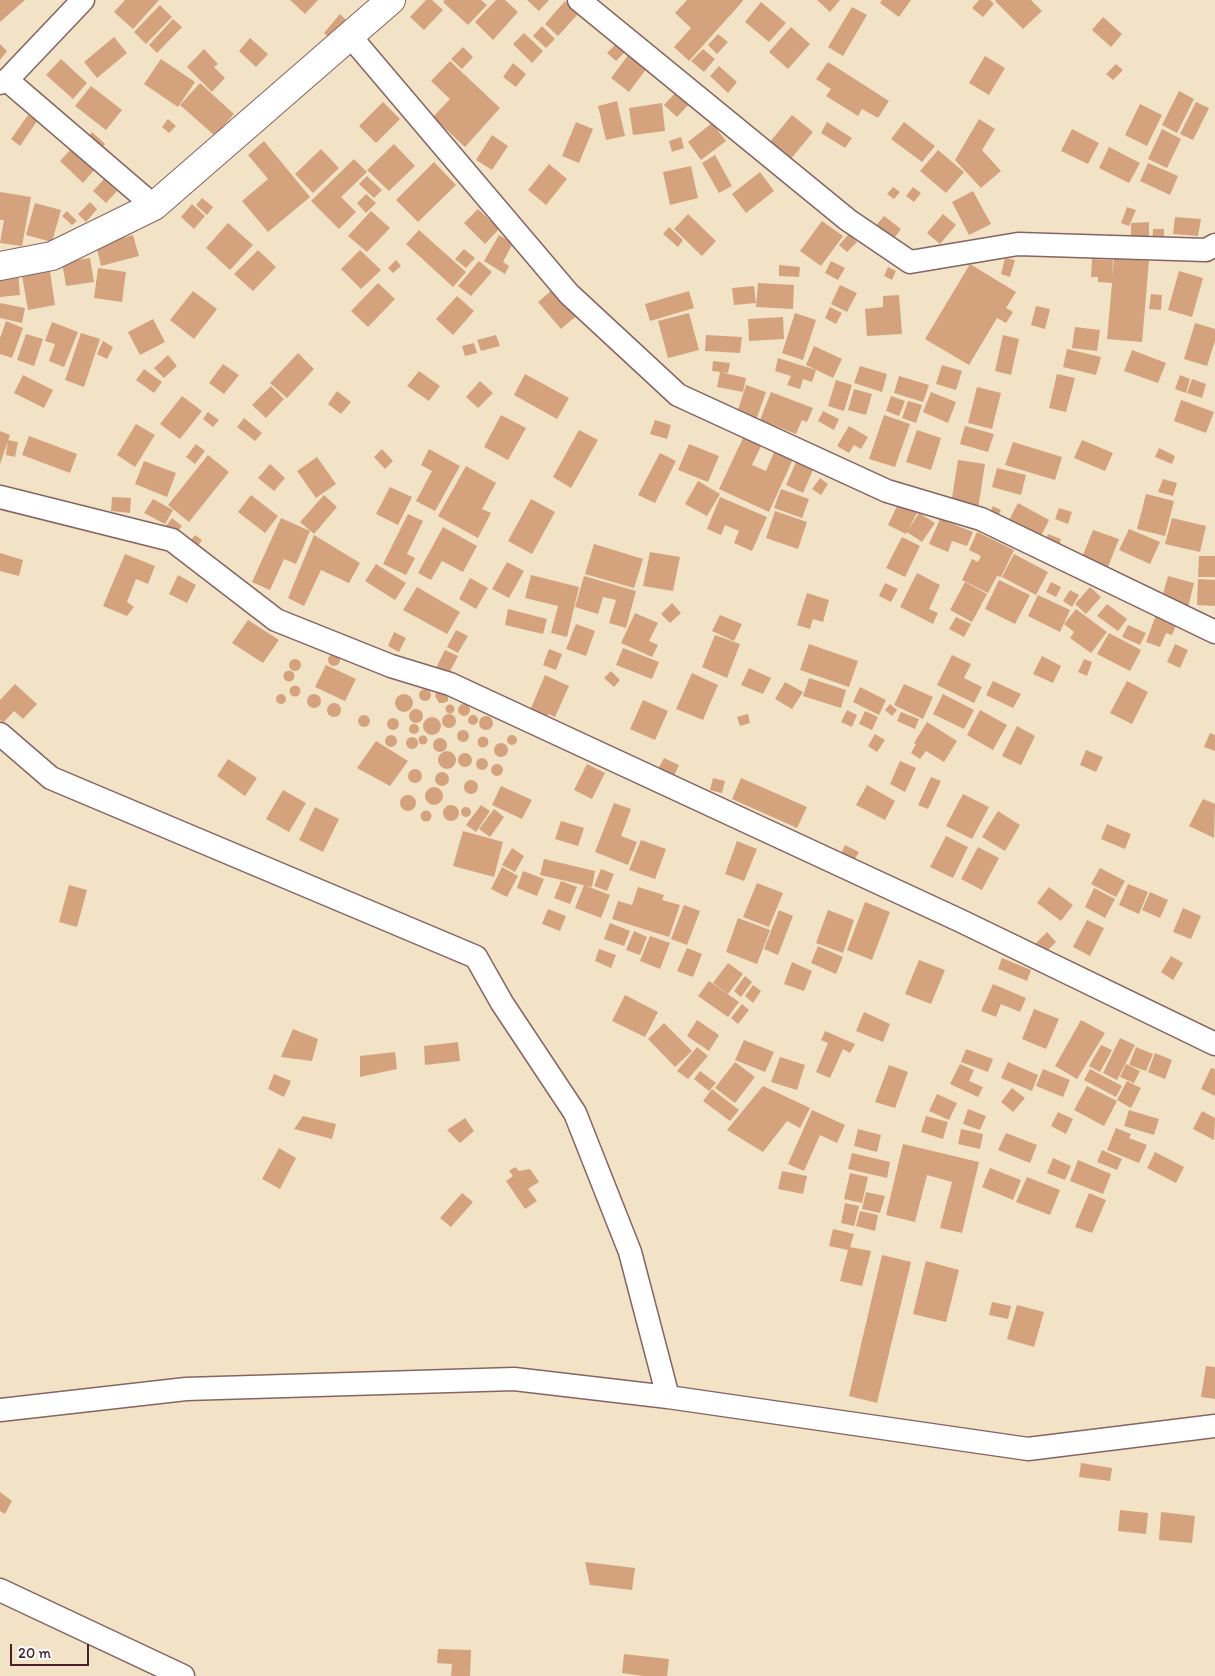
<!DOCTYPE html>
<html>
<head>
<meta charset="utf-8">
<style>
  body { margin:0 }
  #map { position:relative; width:1215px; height:1676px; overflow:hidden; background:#f2e3c6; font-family:Itim,sans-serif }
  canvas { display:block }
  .scale { position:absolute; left:10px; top:1644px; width:79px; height:22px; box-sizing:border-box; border:2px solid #4a1f2b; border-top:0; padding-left:6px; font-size:15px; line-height:18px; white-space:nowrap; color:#4a1f2b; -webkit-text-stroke:4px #fff; paint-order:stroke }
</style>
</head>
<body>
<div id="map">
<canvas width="1215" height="1676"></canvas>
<div class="scale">20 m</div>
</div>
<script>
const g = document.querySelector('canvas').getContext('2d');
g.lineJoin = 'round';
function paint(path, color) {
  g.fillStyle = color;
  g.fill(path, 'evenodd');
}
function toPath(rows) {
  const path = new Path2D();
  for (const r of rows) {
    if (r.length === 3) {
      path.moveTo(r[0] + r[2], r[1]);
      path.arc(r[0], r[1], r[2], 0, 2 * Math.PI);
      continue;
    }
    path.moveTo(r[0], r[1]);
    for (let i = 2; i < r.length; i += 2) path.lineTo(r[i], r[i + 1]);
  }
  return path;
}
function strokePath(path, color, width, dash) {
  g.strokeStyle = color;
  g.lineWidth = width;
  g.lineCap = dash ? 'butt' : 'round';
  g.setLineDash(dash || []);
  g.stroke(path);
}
const building = toPath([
  [0,0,25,0,0,22],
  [125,0,159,0,133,29,114,12],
  [290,0,318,0,305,14],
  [426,0,432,0,443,10,424,30,410,17],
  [445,0,481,0,487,5,468,25,443,2],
  [496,0,505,0,518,12,493,40,475,22],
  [527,0,549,0,539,11],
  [687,0,742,0,743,1,689,61,674,47,691,28,675,13],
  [817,0,840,0,830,12],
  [882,0,911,0,899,17,880,3],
  [979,0,990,0,994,4,983,17,972,8],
  [996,0,1031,0,1042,11,1023,29,995,1],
  [565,1,578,14,558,36,545,24],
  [761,2,786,23,769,42,745,22],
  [160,5,172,17,146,44,134,32],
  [852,7,867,15,843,56,828,47],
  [340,14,350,24,334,42,324,33],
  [1103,17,1122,34,1111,47,1092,30],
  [173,19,182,27,157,53,149,45],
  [542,26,555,39,546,48,533,36],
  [791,27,810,44,788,69,769,52],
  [524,33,543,51,532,63,513,44],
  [718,34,728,42,717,54,708,45],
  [114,37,127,53,97,78,84,62],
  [250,38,268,54,256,67,239,51],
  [620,40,629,48,616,61,607,53],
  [0,44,7,51,0,60],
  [463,47,473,57,462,69,451,59],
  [204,49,218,64,214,67,225,78,212,92,187,67],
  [703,49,715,59,704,72,691,61],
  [629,54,647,68,629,92,611,78],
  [985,56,1005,68,989,95,969,83],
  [61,59,87,83,73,99,46,75],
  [161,59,195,82,178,107,144,84],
  [450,61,500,108,465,147,433,117,450,99,431,81],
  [828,62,889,101,878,118,862,109,858,116,826,96,831,89,816,79],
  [513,63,526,74,516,87,503,77],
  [1116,64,1123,70,1113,80,1106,74],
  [719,66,737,82,728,93,710,76],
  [200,83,234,114,215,136,180,105],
  [91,86,122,110,106,130,75,106],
  [677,91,690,103,677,117,664,105],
  [1179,91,1194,99,1177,133,1162,125],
  [617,101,625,136,606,140,598,106],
  [383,102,400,119,376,143,359,126],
  [1196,102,1209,108,1193,140,1180,134],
  [662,103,665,131,633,135,629,108],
  [1140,104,1162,115,1147,146,1125,135],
  [28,115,37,121,20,146,11,139],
  [792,115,813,132,790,160,769,143],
  [168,119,176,126,169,133,162,127],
  [979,119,995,129,982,150,1001,171,981,188,955,160],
  [576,122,593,129,579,163,562,156],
  [827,122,852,138,845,148,821,133],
  [904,122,935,146,922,162,891,139],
  [712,123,726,141,701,160,688,142],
  [1072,129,1099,143,1088,164,1061,151],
  [1162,129,1181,139,1167,168,1148,159],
  [92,132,105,144,99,152,86,140],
  [492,135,508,146,492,170,476,160],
  [681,137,684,148,672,152,669,141],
  [264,141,310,197,268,232,242,201,268,179,248,155],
  [394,144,415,166,389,191,367,170],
  [73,147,96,168,83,183,60,161],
  [1109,147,1140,163,1129,183,1099,168],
  [321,149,339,168,313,193,295,174],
  [938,150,964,172,946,193,920,171],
  [715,155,732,186,719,193,702,163],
  [354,159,367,172,341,197,356,212,339,229,311,201],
  [434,162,456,185,418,222,396,200],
  [1148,163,1178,176,1170,195,1140,181],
  [549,164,567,179,546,205,528,190],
  [691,166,698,198,670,205,663,172],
  [760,172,774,191,746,213,732,194],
  [367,176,382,190,374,198,359,184],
  [104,179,117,191,106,203,93,191],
  [893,187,900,192,894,199,887,194],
  [913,187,921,193,914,202,906,196],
  [973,191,991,224,969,235,952,202],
  [0,192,31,197,22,246,0,243,4,220,0,220],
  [366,194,376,203,366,213,357,203],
  [202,198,213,207,207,215,196,205],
  [90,202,97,209,86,222,78,214],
  [35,203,61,210,52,242,26,235],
  [192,204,205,216,194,229,181,217],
  [1127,207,1136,210,1129,226,1121,223],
  [478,209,499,229,485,244,464,223],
  [67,211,77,221,72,225,62,216],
  [371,211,390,228,367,252,348,236],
  [688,214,716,241,702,256,674,229],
  [943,214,956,225,940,244,927,233],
  [884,216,901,229,891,242,874,228],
  [1175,217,1201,219,1198,236,1173,234],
  [822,221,843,236,821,266,800,251],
  [1149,222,1149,244,1131,244,1131,223],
  [228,223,253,245,230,270,206,248],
  [669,227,683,240,678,247,663,234],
  [1153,229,1164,229,1164,244,1152,244],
  [419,230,466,272,453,287,406,244],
  [849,234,857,242,847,252,839,245],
  [133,235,139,256,101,266,96,245],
  [499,235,513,243,503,262,509,266,505,274,484,261],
  [464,249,475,258,466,268,455,259],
  [258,250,276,267,253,291,234,274],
  [360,250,381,270,361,289,341,269],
  [90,258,94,282,66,286,62,262],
  [1005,258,1015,260,1010,277,1001,274],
  [1114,258,1149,261,1142,342,1107,339,1112,283,1098,282,1098,277,1091,277,1092,259,1113,260,1112,278],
  [396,260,401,266,393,273,388,268],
  [479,261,492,272,471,296,458,286],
  [831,261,845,268,838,280,825,273],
  [970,264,1016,292,1006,308,1013,312,1006,323,997,318,969,365,925,339],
  [49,265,55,305,28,310,21,270],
  [779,265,800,267,799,277,779,276],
  [888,267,896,271,892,280,884,276],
  [98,268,126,272,122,302,94,298],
  [18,271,20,295,0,297,0,273],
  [1179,271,1203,278,1192,317,1168,310],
  [378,283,395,299,368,327,351,311],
  [758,283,794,285,793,309,756,307],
  [558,285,581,312,561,329,538,302],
  [840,285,857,293,847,312,831,304],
  [754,286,756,303,734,305,732,288],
  [193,291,217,309,194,339,170,320],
  [689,291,694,308,650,321,645,304],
  [1151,294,1162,295,1161,310,1149,309],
  [899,295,902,334,867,336,865,309,883,307,883,296],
  [457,296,474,311,453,335,436,319],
  [0,303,25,308,22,323,0,318],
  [1036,306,1050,309,1045,329,1031,325],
  [830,307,842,313,836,324,825,318],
  [689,313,699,350,668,358,658,321],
  [795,313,816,320,803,360,782,353],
  [783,317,784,339,749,341,748,319],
  [153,319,165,342,140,355,128,332],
  [6,321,23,328,12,358,0,354,0,338],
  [52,322,78,332,64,367,49,361,55,344,45,341],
  [1195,323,1215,329,1215,341,1207,366,1184,359],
  [1075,327,1100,330,1097,351,1072,348],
  [81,333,100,339,84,387,65,380],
  [26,334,43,339,34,366,17,360],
  [496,335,500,346,481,351,477,340],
  [706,335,742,337,740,353,705,351],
  [1003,335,1019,339,1011,375,995,371],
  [103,341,113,347,107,359,97,354],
  [474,343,477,353,465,356,462,346],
  [814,346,842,359,833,378,806,365],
  [1067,349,1101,357,1096,375,1063,367],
  [1132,350,1166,363,1158,383,1124,371],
  [298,353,314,369,287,398,270,383],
  [168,355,177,366,164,378,154,368],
  [778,358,816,370,812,382,803,379,800,389,787,385,791,376,775,371],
  [713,361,730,363,728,373,712,371],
  [223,364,239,375,224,394,209,383],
  [942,365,962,371,956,390,936,384],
  [860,366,887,374,882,392,854,383],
  [144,369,162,382,154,393,136,380],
  [419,371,440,386,429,401,407,386],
  [720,372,746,378,743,392,717,387],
  [525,374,569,398,557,419,514,395],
  [1057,374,1075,378,1066,412,1049,408],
  [23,375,53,390,44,408,14,393],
  [1180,375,1190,379,1186,393,1175,389],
  [899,376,929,385,923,402,894,393],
  [1192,379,1206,384,1202,398,1187,393],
  [836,380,852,385,844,411,828,406],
  [480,381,493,393,478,408,466,397],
  [746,385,766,392,756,420,737,413],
  [271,386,284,399,266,418,252,405],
  [977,387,1001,393,992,429,968,423],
  [854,389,872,394,866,415,848,410],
  [337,391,351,402,341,414,328,404],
  [771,392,813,408,807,422,802,420,796,434,760,420],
  [931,392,956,402,948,423,923,412],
  [182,396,202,411,180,439,160,424],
  [891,396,905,401,899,416,886,411],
  [1181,400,1214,412,1206,433,1174,421],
  [908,401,922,405,916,423,902,418],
  [823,411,839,419,834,430,818,421],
  [208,412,219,420,213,427,203,419],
  [501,415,526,428,508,460,484,447],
  [884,415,910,424,895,467,869,459],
  [244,418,262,433,255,441,237,427],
  [655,420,671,425,667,439,650,434],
  [136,424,155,435,135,467,117,455],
  [849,426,868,437,861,449,854,445,849,453,837,446],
  [965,426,994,434,988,452,960,444],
  [579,430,598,440,571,488,553,477],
  [917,430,941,438,931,470,906,462],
  [0,431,10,435,0,464],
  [29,436,77,454,70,473,22,455],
  [744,436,762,444,752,465,766,471,775,450,793,459,769,512,719,489],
  [8,440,18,442,15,457,6,455],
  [1082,440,1113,453,1105,471,1074,458],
  [1013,442,1062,457,1055,480,1005,465],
  [196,444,205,451,195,464,186,457],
  [689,444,719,456,708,482,678,470],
  [1159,448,1175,456,1172,464,1155,457],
  [382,449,393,461,385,469,374,457],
  [429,449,460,466,435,511,416,501,432,471,421,465],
  [660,453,676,461,655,503,638,495],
  [208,455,229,472,189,522,168,505],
  [317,457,336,484,316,498,297,471],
  [958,460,985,464,978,509,951,504],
  [144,461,176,473,167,497,135,484],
  [796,462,813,470,803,493,786,485],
  [270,464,285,478,274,491,258,478],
  [466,466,496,483,482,509,491,513,478,538,438,516],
  [997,468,1026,475,1021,495,992,487],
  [820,478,828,484,821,495,812,489],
  [1163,479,1177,483,1173,496,1158,492],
  [698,481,720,494,707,516,685,504],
  [390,487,412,497,398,525,376,514],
  [781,489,809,499,802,518,774,508],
  [1146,494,1174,501,1165,536,1137,529],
  [251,495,278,516,265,533,238,512],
  [324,495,337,507,314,534,300,522],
  [112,497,131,498,130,513,111,511],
  [720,497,767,517,752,551,734,543,739,531,725,525,721,535,707,529],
  [153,499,173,510,165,524,144,513],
  [531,499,555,512,532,554,508,541],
  [1018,503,1049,520,1040,538,1008,522],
  [898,504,917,513,908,530,919,513,935,523,922,542,907,532,906,534,888,525],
  [993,506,1001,510,996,520,988,516],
  [1059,508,1072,512,1068,524,1055,519],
  [775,511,807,522,798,549,766,538],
  [408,514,423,521,407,554,415,558,406,575,383,564],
  [172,518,182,526,175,535,165,527],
  [281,518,310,531,296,564,284,559,270,590,252,582],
  [1172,518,1206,526,1200,552,1165,544],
  [940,519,973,532,967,546,952,541,948,552,929,544],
  [443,527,477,546,463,572,442,561,431,580,418,573],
  [1129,529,1160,542,1150,564,1119,550],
  [1093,530,1119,539,1106,572,1080,562],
  [977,532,1014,550,1001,577,997,576,988,593,962,580,972,559,978,562,981,556,969,550],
  [1048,534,1061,539,1057,552,1043,547],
  [195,535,202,540,196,549,188,544],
  [314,535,360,563,349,583,321,570,304,606,288,598],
  [902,537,920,546,905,577,886,568],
  [594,544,643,559,634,588,585,574],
  [650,552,680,557,673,591,643,586],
  [0,553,23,560,19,576,0,571],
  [125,554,155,566,148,584,136,579,127,602,134,607,127,616,103,606],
  [1014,554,1048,572,1036,595,1002,577],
  [1199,556,1215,556,1215,577,1198,577],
  [507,562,524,571,509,598,492,589],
  [376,564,406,583,395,600,365,581],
  [917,573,940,585,929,609,938,613,933,624,900,607],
  [178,575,196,585,187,603,169,594],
  [531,575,579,587,567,637,551,633,558,606,525,598],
  [584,576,636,591,626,628,609,623,616,600,603,597,598,614,575,607],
  [1168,576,1194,583,1188,608,1161,601],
  [470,578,488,588,476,609,459,599],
  [1198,579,1215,580,1215,606,1197,605],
  [999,580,1030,595,1015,624,985,609],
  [965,582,987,594,972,622,950,610],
  [1051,582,1061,587,1056,597,1046,592],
  [885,583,898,589,891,602,879,596],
  [417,587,460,612,447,634,403,610],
  [1090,587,1101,597,1086,614,1075,604],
  [1070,590,1079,595,1072,607,1063,601],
  [807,593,829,600,823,622,813,619,810,629,797,625],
  [1038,595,1070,610,1060,632,1028,616],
  [672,603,681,613,670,623,661,614],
  [1107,604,1127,619,1118,631,1097,616],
  [508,609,547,619,543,634,505,625],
  [1076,609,1107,632,1091,653,1070,638,1074,632,1064,624],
  [1157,612,1177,623,1172,635,1166,633,1160,647,1146,642],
  [635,613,658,623,649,641,658,645,652,657,621,643],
  [720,615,742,624,734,641,712,631],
  [956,617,971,624,964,637,949,629],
  [248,620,279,640,263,663,232,643],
  [576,624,595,631,586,656,566,649],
  [1128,625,1146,633,1140,645,1122,637],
  [456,630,468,636,458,653,447,647],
  [394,632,406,638,399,652,388,646],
  [1109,633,1141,650,1130,671,1097,654],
  [715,635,740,644,727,678,702,667],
  [809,644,858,661,849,687,800,670],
  [1175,644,1188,650,1180,668,1167,662],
  [623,648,659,662,652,679,616,665],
  [549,649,562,654,556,670,543,665],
  [445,650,458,656,448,675,436,668],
  [334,660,6],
  [952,655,971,664,964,678,982,687,974,703,937,685],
  [1042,656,1061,666,1053,683,1033,674],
  [295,665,6],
  [1084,659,1092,662,1087,676,1078,672],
  [326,665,356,679,345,701,315,687],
  [749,668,771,678,763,694,741,685],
  [289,676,5.5],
  [611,671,620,680,614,687,604,678],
  [692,673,718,685,703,720,676,709],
  [545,675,569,686,555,717,548,714,544,722,528,715],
  [809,678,846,690,841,708,803,696],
  [993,681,1021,694,1013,708,986,695],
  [1127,681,1148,692,1132,724,1110,713],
  [785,682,803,692,792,709,775,699],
  [15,684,37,704,23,719,14,711,3,723,0,720,0,700],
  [904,684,933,697,923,719,894,705],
  [295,691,5.5],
  [860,687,886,700,879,715,853,702],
  [425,695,6],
  [437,691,448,692,448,701,444,703,439,703,435,696],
  [281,699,5],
  [943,694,974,710,964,729,933,714],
  [404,703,9],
  [314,701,7],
  [643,700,668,711,655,740,630,729],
  [334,710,7],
  [464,710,6],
  [890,704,897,710,892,716,885,710],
  [450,709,4.5],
  [416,716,7],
  [847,710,857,715,852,727,841,722],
  [980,710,1007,725,993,750,967,735],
  [865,711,878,717,872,730,859,724],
  [901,712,919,719,915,729,897,721],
  [748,714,750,723,740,726,737,717],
  [449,721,7],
  [473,720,5],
  [364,721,6],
  [486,723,7],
  [432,726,9],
  [393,724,6],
  [927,722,957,741,944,762,926,751,920,759,911,753,916,744,914,743],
  [414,729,5],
  [1017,726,1035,736,1021,765,1002,756],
  [463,736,6],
  [1210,733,1215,735,1215,751,1204,747],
  [875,734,885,740,877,752,868,746],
  [391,741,6],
  [512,740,5],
  [423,740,4.5],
  [483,742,5.5],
  [412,743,6],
  [440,745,7],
  [376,741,408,761,390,786,357,768],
  [501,750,7],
  [1086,750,1103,757,1096,772,1080,765],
  [447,760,9],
  [465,760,7],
  [482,764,6],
  [664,758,679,765,674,776,658,769],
  [228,759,257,778,245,796,217,776],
  [900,761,916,768,905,792,890,784],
  [497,770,6],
  [587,764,605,773,592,799,574,790],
  [415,776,7],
  [442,779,7],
  [931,777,941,781,928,809,918,805],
  [713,778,725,781,722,793,710,790],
  [741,778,807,807,797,828,732,799],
  [471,787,7],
  [867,785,895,801,885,820,856,805],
  [501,786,532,800,522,819,492,805],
  [434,796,9],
  [283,790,306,803,289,832,266,819],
  [963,794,989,807,972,839,946,826],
  [408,803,8],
  [1203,799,1215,804,1214,838,1189,826],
  [614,803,631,809,621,836,637,842,628,865,595,852],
  [451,813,8],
  [481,805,490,811,476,832,466,825],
  [315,807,339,819,323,852,299,840],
  [466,812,5],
  [494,809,504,817,490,837,479,829],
  [426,816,5.5],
  [998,811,1020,825,1005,851,982,837],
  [561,821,584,828,578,846,555,839],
  [1107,824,1131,834,1125,849,1101,839],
  [463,831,503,842,494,877,453,866],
  [946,836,968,847,953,878,930,867],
  [641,840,666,849,655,879,629,870],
  [737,841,757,849,744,881,725,874],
  [845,845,859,852,852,864,839,858],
  [978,847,999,858,982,890,961,879],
  [512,848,524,856,515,872,502,865],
  [544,859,595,871,592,887,540,875],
  [502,867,518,876,507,897,491,889],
  [1100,868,1125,881,1116,897,1091,884],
  [601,869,614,874,607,891,594,886],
  [523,871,544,879,537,896,517,888],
  [561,881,577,887,570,904,554,898],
  [757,883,783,893,769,927,743,917],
  [1128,884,1148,892,1139,914,1119,905],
  [69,885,87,890,77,927,59,922],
  [584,885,610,895,601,918,575,908],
  [638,887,664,895,662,900,680,905,669,937,612,919,618,901,632,905],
  [1049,887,1073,905,1061,921,1037,903],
  [1094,888,1115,899,1105,918,1085,907],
  [1150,892,1168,900,1160,918,1142,910],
  [865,902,890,912,872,960,847,950],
  [684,905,700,911,687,945,671,939],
  [1183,908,1201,916,1191,939,1173,932],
  [548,909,566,916,560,931,542,924],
  [779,910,793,916,778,955,764,949],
  [828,910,854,920,843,953,816,943],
  [738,918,770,930,757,964,726,952],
  [1087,920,1104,928,1090,956,1073,947],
  [610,923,630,931,624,946,604,939],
  [634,931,647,937,640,955,626,950],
  [1047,932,1056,942,1043,955,1034,945],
  [650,936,670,943,660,969,640,961],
  [818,946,843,957,836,974,811,963],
  [687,948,702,954,693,977,677,971],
  [599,949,616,955,611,968,595,961],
  [1171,956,1183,963,1173,980,1161,972],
  [1002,958,1031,970,1027,981,998,969],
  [919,960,945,970,931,1004,905,994],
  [792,962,812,971,804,991,784,984],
  [728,963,743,974,728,994,713,983],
  [745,976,752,982,741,997,734,991],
  [709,981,739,1002,728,1017,698,996],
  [993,984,1026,998,1020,1012,1001,1004,996,1017,981,1011],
  [753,985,761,991,753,1003,745,996],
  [625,995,658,1012,645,1037,612,1021],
  [742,1004,749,1010,738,1024,731,1018],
  [1034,1009,1059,1019,1046,1049,1022,1039],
  [864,1012,890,1024,883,1042,856,1031],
  [697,1020,719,1035,709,1051,687,1036],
  [1081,1020,1105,1033,1077,1079,1055,1066],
  [664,1023,692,1051,675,1067,648,1039],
  [293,1029,318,1039,312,1061,281,1057],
  [825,1031,855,1044,850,1053,843,1049,830,1078,816,1072,828,1043,821,1040],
  [1120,1038,1135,1045,1117,1080,1103,1073],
  [744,1040,774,1052,765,1072,735,1060],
  [458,1042,460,1061,425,1065,424,1046],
  [1101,1045,1112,1050,1100,1072,1089,1066],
  [697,1047,708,1056,688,1079,677,1071],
  [1136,1047,1153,1054,1146,1071,1129,1065],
  [966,1049,993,1059,988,1072,961,1062],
  [395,1052,397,1069,360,1077,360,1056],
  [1155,1053,1172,1060,1165,1079,1148,1072],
  [780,1057,805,1065,797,1090,771,1082],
  [735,1062,755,1077,735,1103,715,1088],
  [1008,1062,1038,1075,1032,1091,1001,1078],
  [960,1064,974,1070,969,1081,983,1087,978,1097,950,1084],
  [1126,1064,1140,1071,1134,1083,1120,1077],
  [889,1065,908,1072,895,1108,875,1102],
  [1211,1068,1215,1069,1215,1096,1201,1089],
  [1043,1069,1070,1080,1063,1097,1036,1086],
  [1090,1069,1122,1086,1116,1097,1084,1080],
  [700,1071,716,1083,709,1091,694,1079],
  [274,1074,291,1081,284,1097,268,1089],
  [1127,1081,1141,1088,1131,1108,1117,1100],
  [763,1086,810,1108,800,1128,787,1121,763,1152,727,1130],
  [1087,1086,1117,1101,1104,1126,1074,1110],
  [1012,1088,1025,1098,1013,1112,1001,1102],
  [712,1089,739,1110,730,1121,703,1101],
  [937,1094,957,1103,949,1120,929,1111],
  [968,1109,986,1116,980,1130,963,1124],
  [812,1110,845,1125,837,1143,820,1135,804,1171,788,1164],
  [1129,1110,1159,1119,1154,1135,1124,1126],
  [1202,1111,1215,1118,1214,1140,1193,1129],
  [1058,1112,1073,1119,1066,1134,1051,1126],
  [303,1116,336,1124,332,1139,294,1129],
  [926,1116,948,1122,943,1139,921,1132],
  [465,1118,474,1131,460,1143,447,1130],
  [1116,1128,1131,1134,1129,1138,1147,1145,1139,1163,1107,1150],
  [858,1129,881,1135,877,1152,854,1146],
  [961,1129,983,1134,980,1149,958,1144],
  [1006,1133,1037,1145,1030,1163,998,1150],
  [903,1144,979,1162,962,1233,940,1228,952,1182,927,1175,915,1222,886,1215],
  [279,1148,296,1158,280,1189,262,1179],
  [1102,1150,1122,1159,1117,1170,1097,1162],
  [1155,1152,1184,1167,1176,1183,1147,1168],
  [852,1153,890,1162,887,1178,848,1169],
  [1053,1158,1071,1166,1065,1180,1047,1173],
  [1078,1160,1111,1174,1103,1194,1070,1181],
  [515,1167,519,1171,530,1169,539,1182,528,1189,537,1201,525,1209,506,1181,513,1176,509,1171],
  [990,1168,1021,1180,1013,1200,982,1187],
  [782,1171,807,1176,803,1194,778,1189],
  [850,1173,868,1177,862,1203,844,1199],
  [1027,1177,1060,1190,1050,1215,1016,1202],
  [866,1192,885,1196,880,1213,862,1209],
  [462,1193,473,1202,451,1227,440,1218],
  [1089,1193,1106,1200,1092,1233,1075,1227],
  [845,1203,859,1206,854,1226,841,1223],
  [860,1211,878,1215,875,1231,856,1226],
  [833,1229,854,1234,850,1247,871,1251,862,1286,840,1281,848,1250,829,1246],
  [882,1255,911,1262,877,1403,849,1396],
  [926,1261,959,1270,946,1322,913,1314],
  [992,1302,1011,1306,1008,1319,989,1315],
  [1017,1305,1044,1312,1034,1347,1007,1339],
  [1206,1366,1215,1367,1215,1399,1201,1397],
  [1081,1463,1112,1468,1110,1481,1079,1477],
  [0,1492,12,1501,5,1514,0,1511],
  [1120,1510,1148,1513,1146,1534,1118,1531],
  [1161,1512,1195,1516,1192,1543,1159,1540],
  [585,1562,635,1568,632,1590,590,1585],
  [438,1649,471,1650,470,1676,451,1676,452,1664,437,1663],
  [624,1654,669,1659,667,1676,644,1676,622,1673]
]);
const minor = toPath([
  [579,0,848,220,910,262,1018,244,1206,250,1215,245],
  [350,36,569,294,678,395,887,491,981,519,1215,632],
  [7,80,154,206],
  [0,83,7,80,83,0],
  [0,497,172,540,276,620,391,666,450,684,961,921,1215,1044],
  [0,734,51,778,476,957,502,1003,575,1113,630,1252,668,1397],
  [0,1410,186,1389,514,1379,668,1397,1028,1449,1215,1426],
  [0,1590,183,1676]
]);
const tertiary = toPath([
  [0,266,52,256,154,206,391,0]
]);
paint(building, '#d4a37e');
strokePath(minor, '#856461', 25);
strokePath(tertiary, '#856461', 30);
strokePath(minor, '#fff', 22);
strokePath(tertiary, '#fff', 28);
</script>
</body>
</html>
